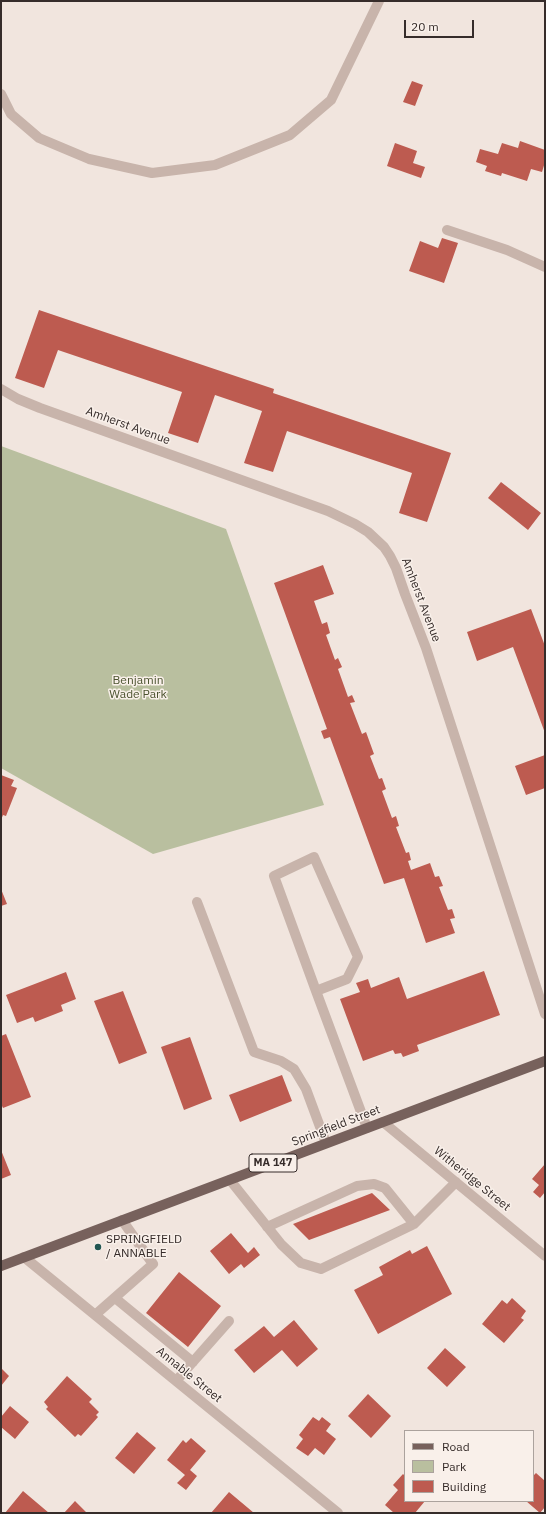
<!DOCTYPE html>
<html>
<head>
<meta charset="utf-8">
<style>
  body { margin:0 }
  #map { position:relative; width:546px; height:1514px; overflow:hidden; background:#f1e5de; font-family:"IBM Plex Sans",sans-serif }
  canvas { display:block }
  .frame { position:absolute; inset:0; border:2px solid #362c2a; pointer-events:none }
  .legend { position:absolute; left:404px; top:1430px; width:130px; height:72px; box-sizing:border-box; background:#f9f0ea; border:1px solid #aba29d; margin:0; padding:5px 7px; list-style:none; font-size:12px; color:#362c2a }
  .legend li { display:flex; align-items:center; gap:8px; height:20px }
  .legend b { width:20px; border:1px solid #aba29d }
  .scale { position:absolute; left:404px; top:20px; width:70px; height:18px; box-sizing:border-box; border:2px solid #362c2a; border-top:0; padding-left:5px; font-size:12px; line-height:14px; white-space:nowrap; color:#362c2a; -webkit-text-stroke:3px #f9f0ea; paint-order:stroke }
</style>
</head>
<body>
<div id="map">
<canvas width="546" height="1514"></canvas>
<div class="frame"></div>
<ul class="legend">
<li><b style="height:5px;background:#77615c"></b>Road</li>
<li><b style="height:11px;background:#b9bf9f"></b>Park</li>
<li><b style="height:11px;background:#bd5b50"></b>Building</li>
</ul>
<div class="scale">20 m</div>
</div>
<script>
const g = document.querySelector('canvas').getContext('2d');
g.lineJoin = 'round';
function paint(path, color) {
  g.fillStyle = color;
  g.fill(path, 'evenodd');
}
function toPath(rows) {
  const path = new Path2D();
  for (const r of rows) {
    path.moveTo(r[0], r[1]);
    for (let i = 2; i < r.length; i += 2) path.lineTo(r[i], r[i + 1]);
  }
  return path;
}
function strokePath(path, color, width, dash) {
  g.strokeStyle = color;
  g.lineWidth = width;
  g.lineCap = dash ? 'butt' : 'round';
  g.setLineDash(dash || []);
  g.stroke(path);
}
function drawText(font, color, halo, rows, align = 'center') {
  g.font = font + ' "IBM Plex Sans",sans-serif';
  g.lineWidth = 3;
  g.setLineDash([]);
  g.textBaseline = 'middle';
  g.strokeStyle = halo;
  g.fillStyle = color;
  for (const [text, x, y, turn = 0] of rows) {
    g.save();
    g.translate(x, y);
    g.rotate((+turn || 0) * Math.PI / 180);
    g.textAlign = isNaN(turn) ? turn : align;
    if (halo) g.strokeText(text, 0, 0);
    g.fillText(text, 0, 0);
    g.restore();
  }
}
const green = toPath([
  [1,446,226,529,324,805,153,854,1,768]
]);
const building = toPath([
  [412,81,423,85,415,106,403,102],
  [520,141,545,150,545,162,542,172,531,169,527,181,502,173,501,176,485,171,487,166,476,162,480,149,498,154,502,143,518,148],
  [395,143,417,151,413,163,425,167,421,178,387,166],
  [442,238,458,243,444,283,409,271,420,241,438,248],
  [39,310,274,389,273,393,451,453,427,522,399,513,412,473,287,431,273,472,244,463,262,411,215,395,198,443,168,433,182,392,58,350,44,388,15,378],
  [501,482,541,513,528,530,488,498],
  [323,565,334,594,314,601,322,624,327,622,330,633,326,635,335,660,338,658,342,667,338,669,348,697,352,695,355,702,350,703,362,734,366,732,374,754,370,756,379,779,382,778,386,789,382,791,392,818,396,816,399,826,396,827,406,853,409,852,411,860,408,861,411,870,430,863,435,877,439,876,443,886,439,887,448,910,452,909,455,918,450,919,455,933,426,943,404,878,384,884,330,737,324,739,321,731,327,729,274,583],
  [531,609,545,646,545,733,513,647,477,661,467,632],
  [545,755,545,788,526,795,515,766],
  [1,775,14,780,11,786,17,788,6,816,3,815,1,820],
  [1,889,7,904,1,906],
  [484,971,500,1015,417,1045,419,1051,403,1057,401,1053,395,1054,393,1050,363,1061,340,999,360,992,356,983,368,979,371,988,399,977,407,999],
  [66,972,76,999,61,1005,63,1011,35,1022,33,1017,17,1023,6,995],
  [123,991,147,1053,119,1064,94,1001],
  [6,1034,31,1097,3,1108,1,1104,1,1036],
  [190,1037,212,1099,184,1110,161,1047],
  [282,1075,292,1101,240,1122,229,1095],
  [1,1150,11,1175,1,1179],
  [545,1164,545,1192,540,1198,533,1192,539,1185,532,1179],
  [372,1193,390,1210,309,1240,293,1224],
  [231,1233,248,1253,254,1247,260,1255,244,1268,241,1264,229,1274,210,1251],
  [427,1246,452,1294,378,1334,354,1290,383,1275,379,1267,410,1250,412,1254],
  [179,1272,221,1306,188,1347,146,1313],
  [512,1298,526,1311,521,1318,524,1320,504,1343,482,1324,502,1300,507,1304],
  [294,1320,318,1349,297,1367,282,1350,254,1373,234,1350,264,1326,274,1337],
  [445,1348,466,1367,447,1387,427,1368],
  [1,1368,9,1376,1,1386],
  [67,1376,92,1399,89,1402,99,1412,96,1415,98,1417,81,1436,78,1434,75,1437,46,1409,48,1407,44,1402],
  [368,1394,391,1416,371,1438,348,1416],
  [10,1406,29,1422,15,1439,1,1427,1,1417],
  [313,1417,319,1421,322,1417,331,1424,326,1431,336,1439,324,1455,315,1448,308,1456,296,1448,303,1439,299,1435],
  [137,1432,156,1448,134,1474,115,1458],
  [191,1438,206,1451,190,1470,197,1476,186,1490,177,1483,185,1475,167,1460,183,1440,186,1443],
  [536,1473,545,1481,545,1507,540,1513,526,1501,533,1501,533,1476],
  [403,1474,405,1476,405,1501,425,1501,415,1513,394,1513,385,1505,398,1490,393,1485],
  [23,1491,49,1513,5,1513],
  [229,1492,254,1513,211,1513],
  [75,1501,86,1512,85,1513,64,1513]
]);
const minor = toPath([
  [1,94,11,114,39,138,89,159,152,173,215,165,290,135,331,100,379,1],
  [447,230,507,250,545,267],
  [1,389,18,399,40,408,328,511,355,524,368,532,384,547,390,556,396,568,405,594,426,648,545,1014],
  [197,902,254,1052,281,1061,294,1069,306,1089,326,1143],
  [316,991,347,979,358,957,314,857,274,876,316,991,367,1128],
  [383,1122,545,1256],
  [230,1180,281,1244,301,1263,321,1269,414,1224,456,1182],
  [267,1227,357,1186,374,1184,385,1188,414,1224],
  [24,1257,338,1513],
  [115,1298,193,1362],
  [95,1315,153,1264,122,1220],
  [176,1381,229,1321]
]);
const major = toPath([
  [1,1266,545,1061]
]);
const markers = [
  [98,1247,4,"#225551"]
];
const shields = [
  [273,1163,48]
];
const shieldNames = [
  ["MA 147",273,1163]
];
const streetNames = [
  ["Amherst Avenue",128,426,20],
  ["Amherst Avenue",421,600,69],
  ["Springfield Street",336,1126,-21],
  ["Witheridge Street",472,1179,39],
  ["Annable Street",189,1375,39]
];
const parkNames = [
  ["Benjamin",138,681],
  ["Wade Park",138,695]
];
const poiNames = [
  ["SPRINGFIELD",106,1240],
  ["/ ANNABLE",106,1254]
];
paint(green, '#b9bf9f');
paint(building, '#bd5b50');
strokePath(minor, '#c8b4ab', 10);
strokePath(major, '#77615c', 10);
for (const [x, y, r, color] of markers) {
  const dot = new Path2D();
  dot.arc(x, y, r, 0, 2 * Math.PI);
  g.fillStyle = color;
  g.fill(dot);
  strokePath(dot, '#f9f0ea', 1.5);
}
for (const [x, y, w] of shields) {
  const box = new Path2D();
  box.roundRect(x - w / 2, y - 9, w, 18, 3);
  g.fillStyle = '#f9f0ea';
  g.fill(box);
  strokePath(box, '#362c2a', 1);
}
drawText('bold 11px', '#362c2a', null, shieldNames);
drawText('12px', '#362c2a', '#f9f0ea', streetNames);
drawText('12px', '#4b532f', '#f9f0ea', parkNames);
drawText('12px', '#362c2a', '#f9f0ea', poiNames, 'left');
</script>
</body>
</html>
